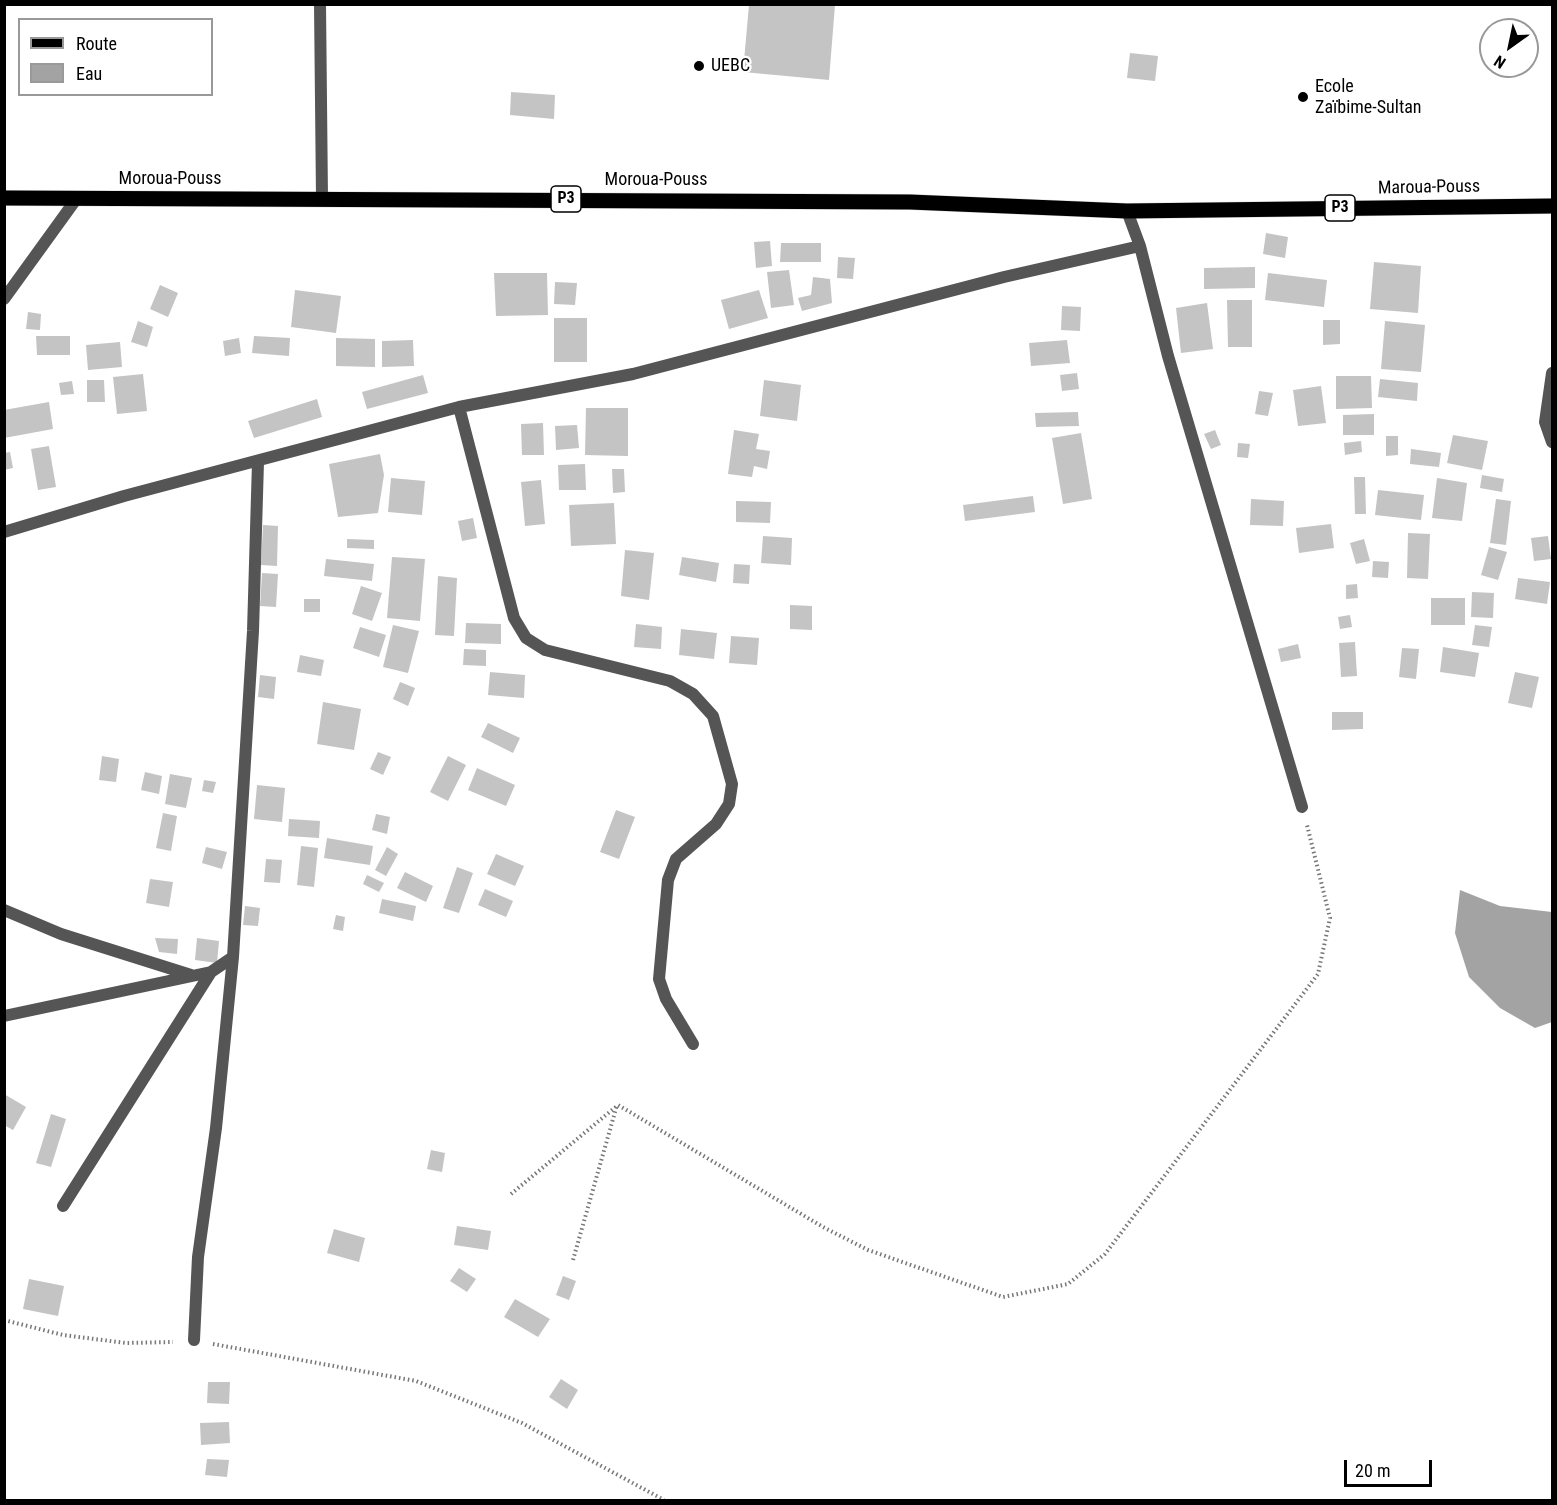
<!DOCTYPE html>
<html>
<head>
<meta charset="utf-8">
<style>
  body { margin:0 }
  #map { position:relative; width:1557px; height:1505px; overflow:hidden; background:#fff; font-family:"Roboto Condensed",sans-serif }
  canvas { display:block }
  .frame { position:absolute; inset:0; border:6px solid #000; pointer-events:none }
  .legend { position:absolute; left:18px; top:18px; width:195px; height:78px; box-sizing:border-box; background:#fff; border:2px solid #999; margin:0; padding:8px 10px; list-style:none; font-size:18px; color:#000 }
  .legend li { display:flex; align-items:center; gap:12px; height:30px }
  .legend b { width:30px; border:2px solid #999 }
  .north { position:absolute; left:1479px; top:18px; width:60px; height:60px; box-sizing:border-box; background:#fff; border:2px solid #999; border-radius:50%; rotate:213deg; font-size:16px; font-weight:700; line-height:24px; text-align:center; color:#000 }
  .north::after { content:''; display:block; margin:auto; width:21px; height:27px; background:#000; clip-path:polygon(50% 0,100% 100%,50% 72%,0 100%) }
  .scale { position:absolute; left:1344px; top:1460px; width:88px; height:27px; box-sizing:border-box; border:3px solid #000; border-top:0; padding-left:8px; font-size:18px; line-height:21px; white-space:nowrap; color:#000; -webkit-text-stroke:4px #fff; paint-order:stroke }
</style>
</head>
<body>
<div id="map">
<canvas width="1557" height="1505"></canvas>
<div class="frame"></div>
<ul class="legend">
<li><b style="height:8px;background:#000"></b>Route</li>
<li><b style="height:16px;background:#a3a3a3"></b>Eau</li>
</ul>
<div class="north">N</div>
<div class="scale">20 m</div>
</div>
<script>
const g = document.querySelector('canvas').getContext('2d');
g.lineJoin = 'round';
function paint(path, color) {
  g.fillStyle = color;
  g.fill(path, 'evenodd');
}
function toPath(rows) {
  const path = new Path2D();
  for (const r of rows) {
    path.moveTo(r[0], r[1]);
    for (let i = 2; i < r.length; i += 2) path.lineTo(r[i], r[i + 1]);
  }
  return path;
}
function strokePath(path, color, width, dash) {
  g.strokeStyle = color;
  g.lineWidth = width;
  g.lineCap = dash ? 'butt' : 'round';
  g.setLineDash(dash || []);
  g.stroke(path);
}
function drawText(font, color, halo, rows, align = 'center') {
  g.font = font + ' "Roboto Condensed",sans-serif';
  g.lineWidth = 4.5;
  g.setLineDash([]);
  g.textBaseline = 'middle';
  g.strokeStyle = halo;
  g.fillStyle = color;
  for (const [text, x, y, turn = 0] of rows) {
    g.save();
    g.translate(x, y);
    g.rotate((+turn || 0) * Math.PI / 180);
    g.textAlign = isNaN(turn) ? turn : align;
    if (halo) g.strokeText(text, 0, 0);
    g.fillText(text, 0, 0);
    g.restore();
  }
}
const water = toPath([
  [1460,890,1500,906,1552,912,1552,1022,1535,1028,1500,1008,1469,977,1455,933]
]);
const building = toPath([
  [749,5,835,5,829,80,743,72],
  [1130,53,1158,56,1155,81,1127,78],
  [511,92,555,95,554,119,510,115],
  [1266,233,1288,237,1285,258,1263,254],
  [770,241,772,266,756,268,754,242],
  [781,243,821,243,821,262,780,262],
  [838,257,855,258,853,279,837,278],
  [1374,262,1421,266,1418,313,1370,309],
  [1255,267,1255,288,1204,289,1204,268],
  [789,270,794,305,771,308,767,272],
  [494,273,547,273,548,315,496,316],
  [1268,273,1327,280,1324,307,1265,300],
  [813,277,830,279,832,303,802,311,798,298,811,295],
  [555,282,577,283,575,305,554,304],
  [160,285,178,293,168,317,150,309],
  [295,290,341,296,336,333,291,327],
  [759,290,768,318,729,329,721,300],
  [1227,300,1252,300,1252,347,1228,347],
  [1207,303,1213,349,1181,353,1176,308],
  [1062,306,1081,307,1080,331,1061,330],
  [28,312,41,314,40,330,26,329],
  [554,318,587,318,587,362,554,362],
  [1323,320,1340,320,1340,344,1323,345],
  [138,321,153,327,147,347,131,342],
  [1385,321,1425,325,1421,372,1381,369],
  [36,336,70,336,70,355,37,355],
  [254,336,290,338,289,356,252,353],
  [239,338,241,353,225,356,223,341],
  [336,338,375,339,375,367,336,366],
  [413,340,414,366,382,367,382,341],
  [1067,340,1070,363,1031,366,1029,343],
  [120,342,122,367,88,370,86,345],
  [1077,373,1079,389,1062,391,1060,375],
  [143,374,147,411,117,414,113,377],
  [423,375,428,393,367,409,362,392],
  [1336,376,1371,376,1372,408,1336,409],
  [1380,379,1418,383,1417,401,1378,397],
  [87,380,104,380,105,402,87,402],
  [764,380,801,385,797,421,760,416],
  [72,381,74,394,61,395,59,383],
  [1321,386,1326,423,1298,426,1293,390],
  [1259,391,1273,393,1268,416,1255,414],
  [317,399,322,417,254,438,248,421],
  [49,402,53,429,4,438,4,410],
  [586,408,628,408,628,456,585,455],
  [1078,412,1079,426,1036,427,1035,413],
  [1374,414,1374,435,1343,435,1343,415],
  [543,423,544,455,522,455,521,424],
  [577,425,579,448,556,450,555,426],
  [734,430,759,434,756,449,770,451,767,469,754,466,752,477,728,474],
  [1215,430,1221,445,1211,449,1204,434],
  [1081,433,1092,499,1063,504,1052,438],
  [1453,435,1488,441,1482,470,1447,463],
  [1386,436,1398,436,1398,455,1386,456],
  [1361,441,1362,452,1345,455,1344,443],
  [1238,443,1250,444,1248,458,1237,457],
  [49,446,56,487,38,490,31,449],
  [1411,449,1441,453,1439,467,1410,464],
  [10,452,13,468,4,470,4,453],
  [380,454,384,475,378,513,338,517,329,464],
  [585,464,586,490,559,490,558,465],
  [612,469,624,469,625,492,613,493],
  [1482,475,1504,479,1502,492,1480,488],
  [1354,477,1365,477,1366,514,1355,514],
  [391,478,425,481,422,515,388,512],
  [1437,478,1467,483,1462,521,1432,518],
  [541,480,545,524,525,526,521,482],
  [1378,490,1424,495,1421,520,1375,515],
  [1033,496,1035,512,965,521,963,505],
  [1251,499,1284,501,1283,526,1250,525],
  [1496,499,1511,501,1506,545,1490,543],
  [736,501,771,502,770,523,736,522],
  [614,503,616,544,571,546,569,505],
  [473,518,477,538,462,541,458,521],
  [1331,524,1334,548,1299,553,1296,528],
  [263,525,278,526,277,566,261,565],
  [1408,533,1430,534,1428,579,1407,578],
  [763,536,792,538,791,565,761,563],
  [1548,536,1551,559,1534,561,1531,538],
  [347,539,374,540,374,549,347,548],
  [1364,539,1370,561,1356,564,1350,543],
  [1489,547,1507,552,1498,580,1481,575],
  [625,550,654,553,649,600,621,596],
  [392,557,425,559,420,621,387,618],
  [682,557,719,563,716,582,679,575],
  [326,559,374,564,372,581,324,576],
  [1373,561,1389,562,1388,578,1372,577],
  [734,564,750,565,749,584,733,583],
  [262,573,278,574,276,607,260,606],
  [438,576,457,578,454,636,435,635],
  [1518,578,1550,582,1547,604,1515,599],
  [1357,584,1358,598,1346,599,1346,585],
  [361,586,382,593,372,621,352,614],
  [1472,592,1494,593,1493,618,1471,617],
  [1431,598,1465,598,1465,625,1431,625],
  [304,599,320,599,320,612,304,612],
  [790,605,812,606,812,630,790,629],
  [1350,615,1352,627,1340,629,1338,617],
  [466,623,501,624,501,644,465,643],
  [636,624,662,627,661,649,634,647],
  [393,625,419,631,408,673,383,667],
  [1475,625,1492,627,1489,647,1472,645],
  [360,627,386,635,379,657,353,648],
  [681,629,717,633,714,659,679,655],
  [731,636,759,638,757,665,729,663],
  [1355,642,1357,676,1341,677,1339,643],
  [1298,644,1301,658,1281,662,1278,649],
  [1443,647,1479,653,1475,677,1440,672],
  [1402,648,1419,649,1416,679,1399,677],
  [464,649,486,650,486,666,463,665],
  [300,655,324,660,321,676,297,672],
  [490,672,525,675,524,698,488,695],
  [1515,672,1539,677,1532,708,1508,703],
  [260,675,276,677,274,699,258,697],
  [400,682,415,688,408,706,393,699],
  [323,702,361,709,354,750,317,744],
  [1332,712,1363,712,1363,729,1332,730],
  [488,723,520,738,513,753,481,737],
  [378,752,391,757,383,775,370,769],
  [102,756,119,759,116,782,99,780],
  [448,756,466,765,448,801,430,792],
  [477,768,515,785,506,806,468,790],
  [145,772,162,776,159,794,141,790],
  [170,774,192,778,186,808,165,804],
  [204,780,216,782,213,793,202,791],
  [257,785,285,788,282,822,254,819],
  [616,810,635,817,619,859,600,852],
  [163,813,177,816,171,851,156,848],
  [376,814,390,817,387,834,372,830],
  [289,819,320,821,319,838,288,836],
  [327,838,373,846,370,865,324,858],
  [301,846,318,848,314,887,297,885],
  [206,847,227,852,222,869,202,863],
  [387,847,398,854,386,876,375,870],
  [496,854,524,866,515,886,487,874],
  [266,859,282,860,280,883,264,882],
  [457,867,473,873,459,913,443,908],
  [405,872,433,886,426,902,397,888],
  [367,875,384,883,379,892,363,884],
  [150,879,173,882,169,907,146,903],
  [485,889,513,901,506,917,478,905],
  [382,899,416,906,413,921,379,913],
  [245,906,260,908,258,926,243,925],
  [336,915,345,917,343,931,333,929],
  [155,938,178,939,177,954,159,952],
  [197,938,219,941,217,963,195,960],
  [4,1094,26,1107,13,1130,4,1125],
  [51,1114,66,1119,51,1167,36,1163],
  [431,1150,445,1153,442,1172,427,1169],
  [457,1226,491,1231,488,1250,454,1245],
  [334,1229,365,1238,359,1262,327,1253],
  [459,1268,476,1279,467,1292,450,1281],
  [563,1276,576,1281,569,1300,556,1295],
  [29,1279,64,1286,58,1316,23,1309],
  [515,1299,550,1319,538,1337,504,1317],
  [561,1379,578,1390,567,1409,549,1397],
  [208,1382,230,1382,229,1404,207,1403],
  [229,1422,230,1443,201,1445,200,1423],
  [207,1459,229,1460,227,1477,205,1475]
]);
const path = toPath([
  [511,1194,618,1105,823,1227,868,1250,1003,1297,1068,1284,1105,1254,1318,974,1330,918,1307,825],
  [573,1260,617,1105],
  [4,1320,63,1335,126,1343,173,1342],
  [213,1344,416,1381,522,1423,664,1500]
]);
const minor = toPath([
  [320,4,322,198],
  [1127,211,1140,246,1168,356,1302,807],
  [4,299,77,198],
  [1552,373,1545,422,1552,442],
  [459,407,514,618,526,638,545,650,670,681,693,694,713,716,732,784,729,804,716,824,676,859,668,880,659,979,666,999,693,1044],
  [4,532,124,496,459,407,633,374,1004,277,1140,246],
  [4,910,61,934,191,975],
  [4,1016,211,972],
  [63,1206,211,972,233,957],
  [194,1340,198,1257,216,1128,233,957,253,631,258,462]
]);
const primary = toPath([
  [4,198,910,202,1127,211,1552,206]
]);
const markers = [
  [699,66,6,"#000"],
  [1303,97,6,"#000"]
];
const shields = [
  [566,199,30],
  [1340,208,30]
];
const shieldNames = [
  ["P3",566,199],
  ["P3",1340,208]
];
const poiNames = [
  ["UEBC",711,66],
  ["Ecole",1315,87],
  ["Zaïbime-Sultan",1315,108]
];
const streetNames = [
  ["Moroua-Pouss",170,179],
  ["Moroua-Pouss",656,180],
  ["Maroua-Pouss",1429,188,-1]
];
paint(water, '#a3a3a3');
paint(building, '#c4c4c4');
strokePath(primary, '#dbdbdb', 16);
strokePath(path, '#777', 4, [1.5, 3]);
strokePath(minor, '#555', 12);
strokePath(primary, '#000', 15);
for (const [x, y, r, color] of markers) {
  const dot = new Path2D();
  dot.arc(x, y, r, 0, 2 * Math.PI);
  g.fillStyle = color;
  g.fill(dot);
  strokePath(dot, '#fff', 2);
}
for (const [x, y, w] of shields) {
  const box = new Path2D();
  box.roundRect(x - w / 2, y - 13, w, 26, 4.5);
  g.fillStyle = '#fff';
  g.fill(box);
  strokePath(box, '#000', 1.5);
}
drawText('bold 16px', '#000', null, shieldNames);
drawText('18px', '#000', '#fff', poiNames, 'left');
drawText('18px', '#000', '#fff', streetNames);
</script>
</body>
</html>
